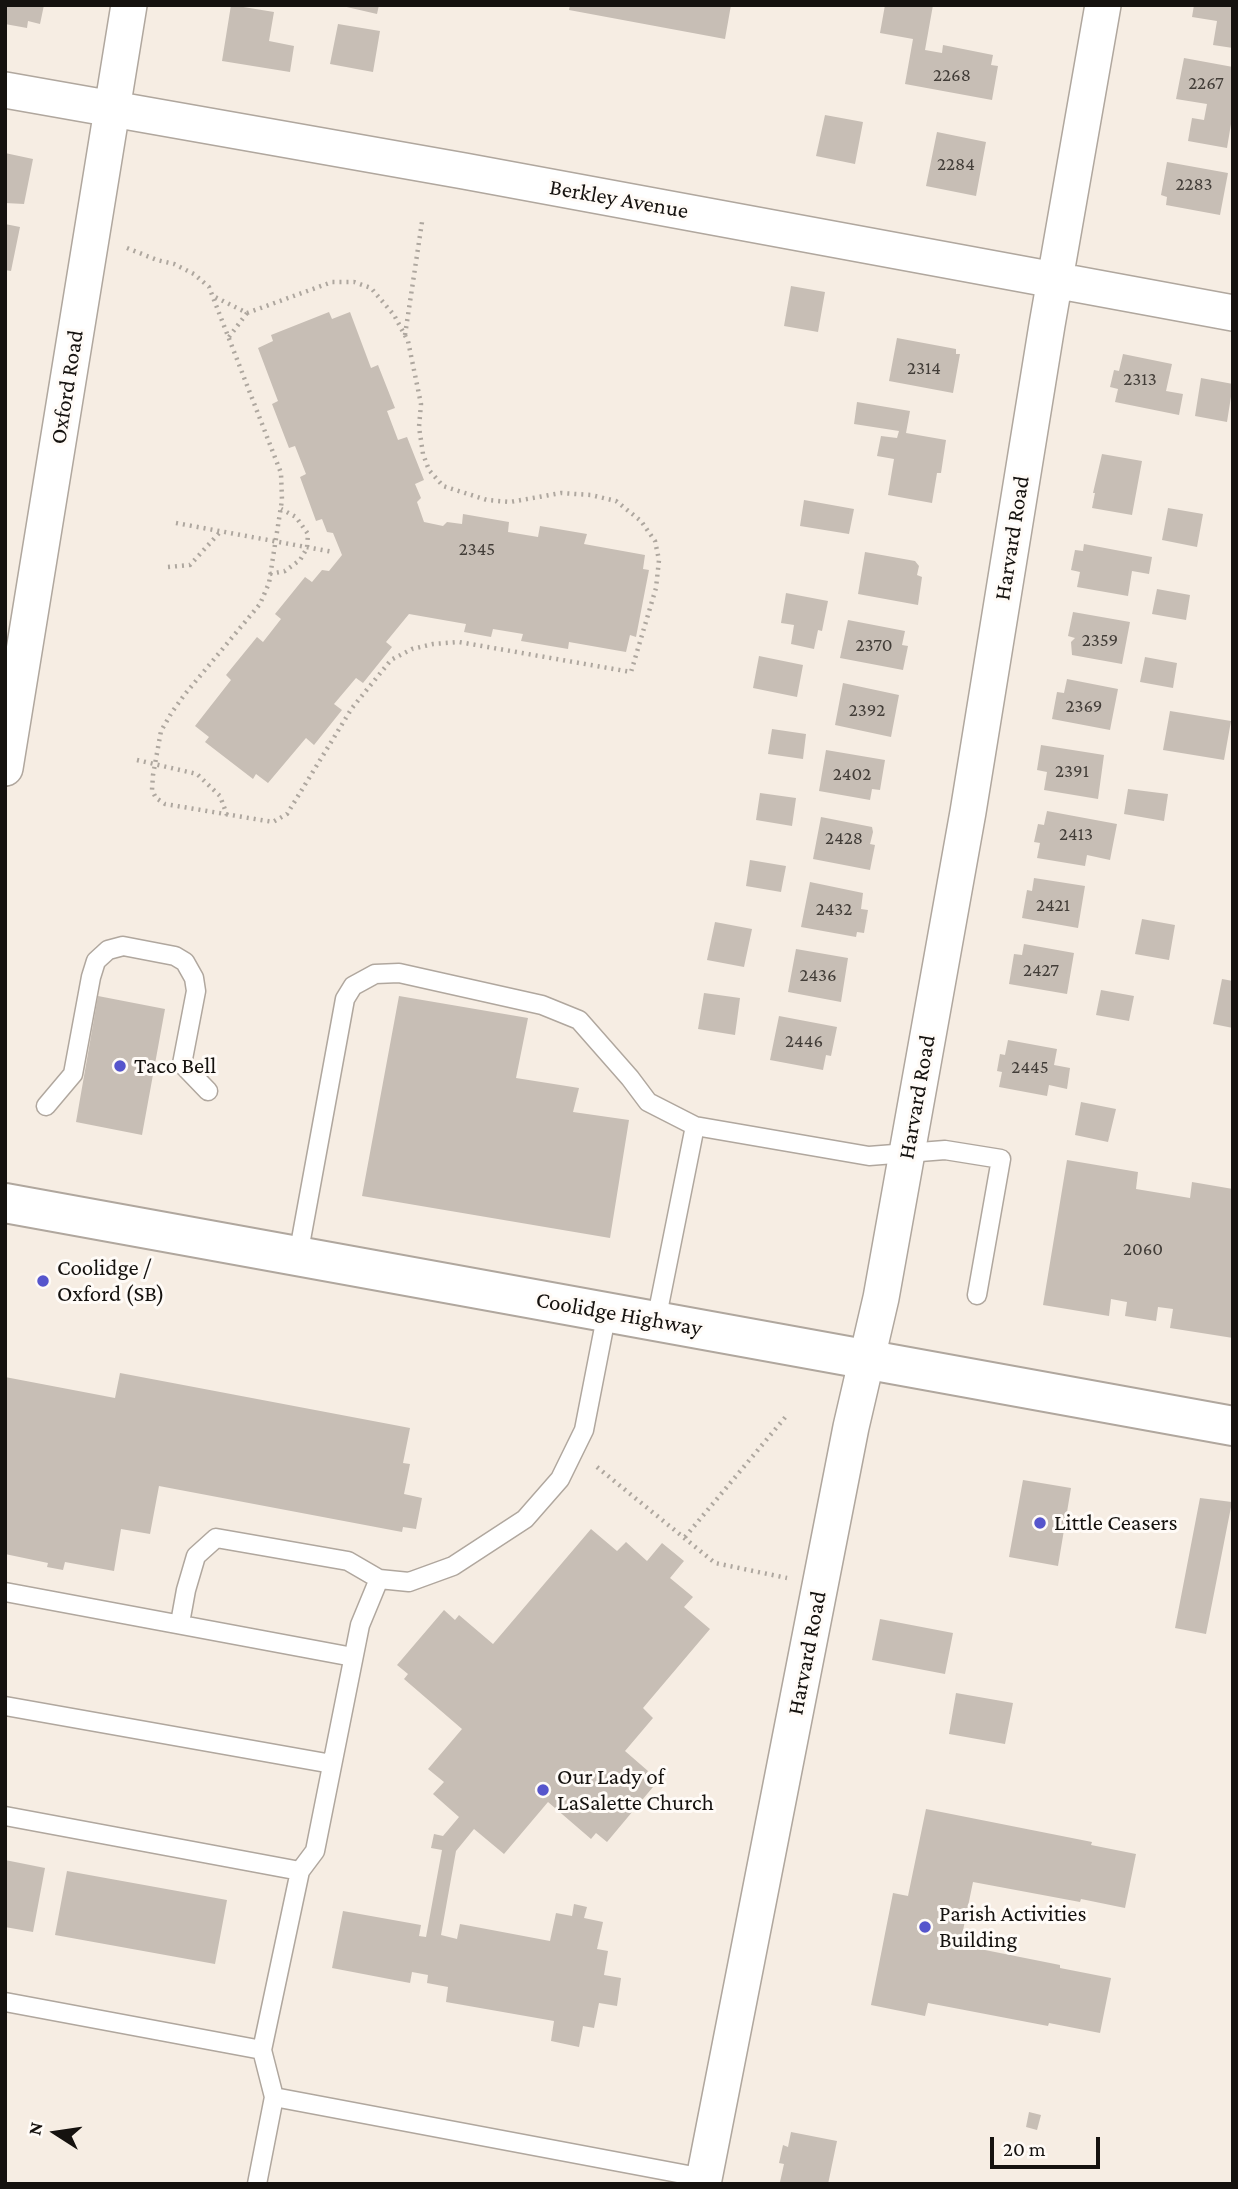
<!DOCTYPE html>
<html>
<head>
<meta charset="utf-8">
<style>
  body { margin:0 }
  #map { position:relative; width:1238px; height:2189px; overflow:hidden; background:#f6ede3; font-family:"Crimson Pro",serif }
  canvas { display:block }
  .frame { position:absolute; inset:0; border:7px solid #15120f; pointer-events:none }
  .north { position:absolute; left:21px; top:2098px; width:70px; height:70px; -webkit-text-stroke:5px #fffbf7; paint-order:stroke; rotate:282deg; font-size:19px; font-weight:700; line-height:28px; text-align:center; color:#15120f }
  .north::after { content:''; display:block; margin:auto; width:24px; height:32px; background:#15120f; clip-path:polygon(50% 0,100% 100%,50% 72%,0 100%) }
  .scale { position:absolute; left:990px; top:2137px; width:110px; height:32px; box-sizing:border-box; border:4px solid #15120f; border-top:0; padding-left:9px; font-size:21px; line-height:24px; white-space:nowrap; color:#15120f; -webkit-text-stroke:5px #fffbf7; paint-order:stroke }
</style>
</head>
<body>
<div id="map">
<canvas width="1238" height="2189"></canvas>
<div class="frame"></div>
<div class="north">N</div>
<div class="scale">20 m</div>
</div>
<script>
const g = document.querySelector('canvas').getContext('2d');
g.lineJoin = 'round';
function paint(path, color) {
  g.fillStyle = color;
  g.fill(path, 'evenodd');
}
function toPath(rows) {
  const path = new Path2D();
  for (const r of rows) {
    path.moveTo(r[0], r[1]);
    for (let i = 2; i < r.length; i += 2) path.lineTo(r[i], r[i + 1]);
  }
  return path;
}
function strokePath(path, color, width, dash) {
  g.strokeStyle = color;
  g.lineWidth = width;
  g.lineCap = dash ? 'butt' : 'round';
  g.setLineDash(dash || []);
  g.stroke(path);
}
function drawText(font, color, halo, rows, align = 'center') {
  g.font = font + ' "Crimson Pro",serif';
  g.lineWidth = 6;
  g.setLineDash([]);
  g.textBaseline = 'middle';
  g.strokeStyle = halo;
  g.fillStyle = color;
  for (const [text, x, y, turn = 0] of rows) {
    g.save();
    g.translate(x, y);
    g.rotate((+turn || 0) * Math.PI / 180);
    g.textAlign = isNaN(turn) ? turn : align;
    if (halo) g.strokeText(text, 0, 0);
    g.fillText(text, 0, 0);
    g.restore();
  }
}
const building = toPath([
  [5,5,44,5,40,24,28,21,27,28,5,24],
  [231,5,274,12,269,41,294,46,290,72,222,61],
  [338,5,379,5,377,14],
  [570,5,731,5,725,39,569,10],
  [885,5,933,5,925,50,942,53,943,45,993,55,991,65,998,66,992,100,905,84,913,39,880,33],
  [1194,5,1233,5,1233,48,1213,45,1217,21,1192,17],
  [338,24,380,31,373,72,330,64],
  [1184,58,1233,67,1233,112,1227,148,1188,141,1192,118,1204,120,1207,104,1176,99],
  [825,115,863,122,855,164,816,156],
  [937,132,986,142,976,196,926,186],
  [5,153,33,159,24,204,5,203],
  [1167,162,1228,173,1220,215,1166,205,1167,197,1161,195],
  [5,224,20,227,11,271,5,270],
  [791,286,825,292,818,332,784,326],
  [329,312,332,319,350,312,371,368,378,365,395,408,387,411,398,440,407,437,424,480,415,484,421,498,417,502,424,522,443,526,447,522,462,524,463,514,509,522,508,532,538,537,540,526,587,534,584,544,645,555,643,569,649,570,636,637,630,635,626,652,569,642,568,649,521,641,523,634,493,629,491,637,464,632,466,624,409,614,386,642,392,647,363,683,356,678,334,704,342,710,314,745,306,738,268,783,256,774,253,779,205,742,209,737,195,726,231,680,226,675,257,637,263,642,281,619,275,614,305,577,312,582,322,570,329,571,342,555,333,533,327,532,322,519,316,521,300,477,306,474,295,446,289,448,272,404,278,401,258,348,273,341,271,335],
  [897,338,956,349,956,354,960,354,953,393,889,381],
  [1123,354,1172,364,1166,391,1183,394,1179,415,1115,402,1118,389,1110,387,1114,370,1119,371],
  [1201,378,1233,384,1227,422,1195,416],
  [857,402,910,411,906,433,946,440,941,473,937,473,932,503,888,495,894,459,877,456,881,436,897,438,899,431,854,424],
  [1102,454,1142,461,1132,515,1092,508,1095,493,1093,493],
  [804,500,854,509,849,534,800,526],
  [1168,508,1203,514,1197,547,1162,540],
  [1084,544,1152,557,1149,574,1132,571,1128,596,1077,587,1080,572,1071,570,1075,550,1083,551],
  [865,552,915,561,919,566,917,575,922,577,918,605,858,594],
  [1157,589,1190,595,1186,620,1152,614],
  [786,593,828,601,822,631,818,630,814,649,791,644,794,625,781,623],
  [1073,612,1130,622,1122,664,1072,655,1071,642,1075,638,1068,636],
  [848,620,905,631,902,645,908,646,903,670,840,658],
  [759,656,803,665,797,697,753,688],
  [1145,657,1177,663,1173,688,1140,682],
  [1067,679,1118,689,1110,730,1052,719,1057,692,1064,693],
  [843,683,899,695,891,737,835,725],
  [1170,711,1231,721,1224,760,1163,750],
  [772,729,806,734,803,759,768,754],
  [1041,745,1104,755,1098,799,1044,790,1047,772,1037,770],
  [826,750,885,760,880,790,872,789,870,800,819,791],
  [1128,789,1168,794,1164,821,1124,814],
  [760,793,796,798,792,826,756,820],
  [1047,811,1117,824,1110,860,1087,855,1085,866,1037,858,1040,843,1034,842,1038,824,1044,825],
  [821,817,872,827,873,832,870,844,875,845,870,870,813,859],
  [750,860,786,866,781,892,746,886],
  [1034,878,1085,886,1078,928,1022,918,1027,890,1032,891],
  [810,882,863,893,861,909,868,910,864,933,857,932,856,937,801,927],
  [1142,919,1175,925,1169,960,1135,954],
  [715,922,752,929,744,967,707,960],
  [1024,944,1074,953,1067,994,1009,984,1014,954,1022,955],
  [796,949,848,958,841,1002,788,992],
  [1222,979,1233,981,1233,1028,1213,1024],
  [1101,990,1134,996,1129,1021,1096,1015],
  [704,993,740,998,735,1035,698,1029],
  [98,996,165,1009,142,1135,76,1122],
  [399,996,528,1018,516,1078,579,1088,573,1112,629,1120,610,1238,362,1196],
  [779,1016,837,1027,831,1056,826,1055,823,1070,770,1060],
  [1008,1040,1057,1049,1054,1065,1070,1068,1067,1089,1049,1085,1047,1096,999,1087,1002,1072,997,1071,1000,1054,1005,1055],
  [1081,1102,1116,1109,1108,1142,1075,1135],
  [1067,1160,1138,1172,1136,1189,1190,1198,1192,1182,1233,1189,1233,1338,1170,1328,1173,1309,1158,1307,1156,1321,1125,1316,1127,1302,1111,1299,1109,1316,1043,1305],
  [120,1373,410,1428,403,1463,410,1464,404,1494,422,1498,416,1529,403,1527,402,1532,159,1486,150,1534,121,1529,114,1571,65,1562,63,1570,47,1567,48,1563,5,1554,5,1377,115,1398],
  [1023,1480,1071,1488,1058,1566,1009,1557],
  [1200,1498,1232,1502,1206,1634,1175,1628],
  [591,1529,617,1551,626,1542,647,1561,662,1543,684,1561,670,1578,693,1597,684,1607,710,1629,643,1708,653,1718,625,1751,648,1771,643,1778,653,1787,607,1842,596,1833,591,1839,548,1802,504,1854,474,1829,456,1851,441,1935,457,1939,460,1924,550,1941,556,1913,572,1916,574,1904,587,1907,584,1918,603,1922,597,1949,608,1951,604,1975,621,1978,617,2006,599,2003,594,2028,583,2026,579,2047,551,2041,554,2021,446,2002,448,1987,427,1983,428,1975,412,1972,410,1983,332,1968,343,1911,421,1925,419,1936,426,1937,442,1850,431,1848,434,1834,443,1836,459,1817,433,1794,444,1782,428,1769,462,1729,404,1679,408,1674,397,1665,444,1610,455,1620,459,1615,493,1644],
  [880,1619,953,1633,945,1674,872,1660],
  [956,1693,1013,1703,1005,1744,949,1734],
  [926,1809,1092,1842,1091,1845,1136,1854,1125,1908,1081,1899,1080,1902,973,1882,960,1945,1060,1965,1060,1968,1111,1978,1100,2033,1049,2023,1048,2026,928,2003,925,2016,871,2005,893,1893,908,1896],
  [5,1860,45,1868,33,1932,5,1927],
  [67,1871,227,1900,215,1964,55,1935],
  [1029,2112,1041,2115,1037,2130,1026,2127],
  [791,2132,837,2141,828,2184,780,2182,784,2164,779,2163,783,2145,788,2147]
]);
const path = toPath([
  [127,248,157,260,174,264,194,274,209,287,281,473,282,500,269,583,260,604,185,694,172,712,161,731,153,775,152,790,156,798,165,804,273,822,287,814,352,708,391,660,412,649,433,644,459,642,631,672,656,588,659,560,655,541,641,521,616,501,591,495,561,493,510,502,487,500,443,486,429,470,423,454,419,427,421,404,408,341,394,315,371,288,354,282,332,282,247,313,213,296],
  [405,335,422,222],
  [229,337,247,313],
  [176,523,333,552],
  [168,567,190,565,221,531],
  [270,574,285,571,300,560,307,548,308,534,296,517,281,509],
  [137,760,197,774,220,796,227,815],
  [597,1467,715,1563,787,1578],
  [685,1537,788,1414]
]);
const service = toPath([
  [46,1106,73,1074,91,977,96,961,108,950,123,946,175,956,185,962,194,978,196,991,182,1064,208,1091],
  [298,1256,345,999,353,986,375,974,399,973,542,1005,579,1020,630,1078,648,1102,695,1126],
  [656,1321,695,1126,869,1156,945,1150,1001,1159,977,1295],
  [5,1592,353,1657],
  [180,1623,186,1590,196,1556,216,1538,348,1561,379,1579,409,1582,453,1566,525,1519,560,1479,584,1430,607,1312],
  [5,1706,332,1764],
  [5,1816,300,1871],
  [5,2002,262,2050],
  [274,2097,704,2178],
  [257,2184,274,2097,262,2050,300,1871,315,1851,360,1625,379,1579]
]);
const minor = toPath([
  [5,90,464,171,1233,313],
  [5,768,129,5],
  [703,2184,851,1427,881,1298,968,812,1047,325,1103,5]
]);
const secondary = toPath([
  [5,1203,1233,1426]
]);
const markers = [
  [120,1066,7,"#5655cc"],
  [43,1281,7,"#5655cc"],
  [1040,1523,7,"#5655cc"],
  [543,1790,7,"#5655cc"],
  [925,1927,7,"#5655cc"]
];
const numberNames = [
  ["2268",952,75],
  ["2267",1206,83],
  ["2284",956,164],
  ["2283",1194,184],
  ["2314",924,368],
  ["2313",1140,379],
  ["2345",477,549],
  ["2359",1100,640],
  ["2370",874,645],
  ["2369",1084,706],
  ["2392",867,710],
  ["2391",1072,771],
  ["2402",852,774],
  ["2413",1076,834],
  ["2428",844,838],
  ["2421",1053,905],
  ["2432",834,909],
  ["2427",1041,970],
  ["2436",818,975],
  ["2446",804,1041],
  ["2445",1030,1067],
  ["2060",1143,1249]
];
const streetNames = [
  ["Berkley Avenue",619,199,10],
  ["Oxford Road",67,387,-81],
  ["Harvard Road",1012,538,-81],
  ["Harvard Road",917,1097,-80],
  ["Coolidge Highway",619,1314,10],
  ["Harvard Road",807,1653,-79]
];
const poiNames = [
  ["Taco Bell",134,1066],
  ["Coolidge /",57,1268],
  ["Oxford (SB)",57,1294],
  ["Little Ceasers",1054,1523],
  ["Our Lady of",557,1777],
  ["LaSalette Church",557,1803],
  ["Parish Activities",939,1914],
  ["Building",939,1940]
];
paint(building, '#c7beb5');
strokePath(service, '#b0a79e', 21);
strokePath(minor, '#b0a79e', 38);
strokePath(secondary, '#b0a79e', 42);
strokePath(path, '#aea79f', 4.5, [2, 5]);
strokePath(service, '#fff', 18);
strokePath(minor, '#fff', 35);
strokePath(secondary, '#fff', 38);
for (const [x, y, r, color] of markers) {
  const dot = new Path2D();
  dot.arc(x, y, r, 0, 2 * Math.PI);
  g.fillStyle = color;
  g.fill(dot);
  strokePath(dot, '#fffbf7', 2.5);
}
drawText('19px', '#423d38', null, numberNames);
drawText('23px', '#15120f', '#fffbf7', streetNames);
drawText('23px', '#15120f', '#fffbf7', poiNames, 'left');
</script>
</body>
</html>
